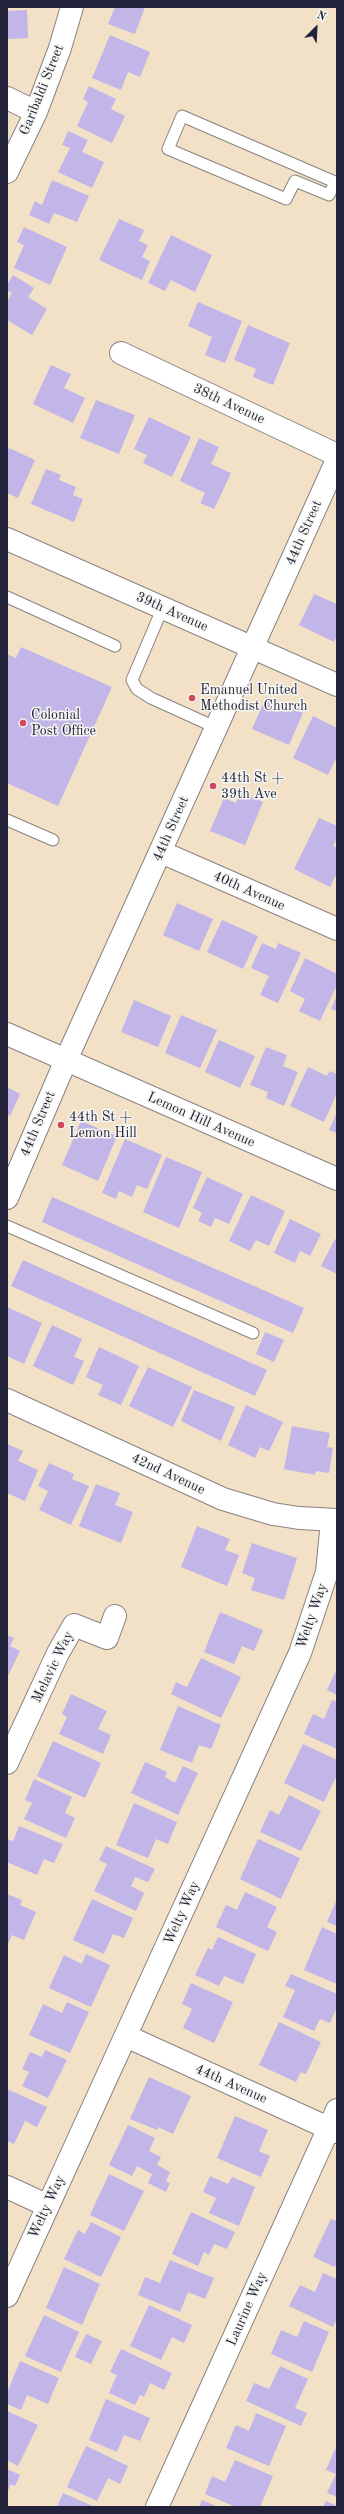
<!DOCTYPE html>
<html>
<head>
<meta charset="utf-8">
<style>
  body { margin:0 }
  #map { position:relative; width:344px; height:2514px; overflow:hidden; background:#f2e1c7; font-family:"Old Standard TT",serif }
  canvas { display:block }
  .frame { position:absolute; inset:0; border:8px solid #22223b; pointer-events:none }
  .north { position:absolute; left:296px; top:8px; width:40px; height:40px; -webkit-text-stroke:3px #f6f6f2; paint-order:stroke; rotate:24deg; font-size:11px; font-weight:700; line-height:16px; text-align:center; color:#22223b }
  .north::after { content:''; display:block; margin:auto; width:14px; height:18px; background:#22223b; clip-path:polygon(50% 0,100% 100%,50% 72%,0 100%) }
</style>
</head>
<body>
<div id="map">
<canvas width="344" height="2514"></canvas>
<div class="frame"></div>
<div class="north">N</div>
</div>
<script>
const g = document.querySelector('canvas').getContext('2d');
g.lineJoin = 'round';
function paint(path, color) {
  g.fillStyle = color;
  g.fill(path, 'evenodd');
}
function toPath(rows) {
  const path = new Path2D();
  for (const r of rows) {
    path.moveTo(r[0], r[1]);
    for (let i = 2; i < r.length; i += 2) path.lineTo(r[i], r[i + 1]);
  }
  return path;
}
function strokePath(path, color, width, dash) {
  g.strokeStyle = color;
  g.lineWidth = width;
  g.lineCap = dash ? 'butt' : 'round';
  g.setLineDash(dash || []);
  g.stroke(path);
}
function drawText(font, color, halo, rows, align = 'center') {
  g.font = font + ' "Old Standard TT",serif';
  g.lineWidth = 3;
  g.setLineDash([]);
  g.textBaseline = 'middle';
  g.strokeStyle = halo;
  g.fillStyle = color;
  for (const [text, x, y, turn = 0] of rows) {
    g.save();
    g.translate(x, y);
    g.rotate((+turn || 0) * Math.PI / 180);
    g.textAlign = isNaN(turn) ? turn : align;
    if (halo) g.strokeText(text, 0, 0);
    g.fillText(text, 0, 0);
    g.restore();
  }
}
const building = toPath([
  [115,7,145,7,135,34,108,24],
  [27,10,28,38,7,39,7,11],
  [110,35,150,52,140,77,128,72,121,90,92,78],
  [89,86,116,99,111,109,125,116,112,143,77,126,88,102,83,99],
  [68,131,88,140,82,152,104,162,92,188,58,172,70,148,62,145],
  [52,180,89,196,77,222,54,213,49,224,29,215,35,201,42,205],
  [119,219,144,230,139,241,148,245,142,257,150,261,142,280,99,260],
  [24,227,67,247,50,285,14,268,24,245,17,242],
  [171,235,212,255,195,292,171,280,165,291,148,283],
  [13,275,34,288,28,297,47,309,32,335,7,320,7,302,12,293,7,290,7,285],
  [198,302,242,321,225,363,205,355,212,337,188,326],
  [248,325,290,343,273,385,253,377,256,369,234,360],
  [51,365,71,374,64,388,85,398,73,423,33,404],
  [96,400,135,415,119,454,80,438],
  [149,417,191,437,172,477,143,463,147,455,134,449],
  [199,438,219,447,211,464,231,473,214,509,200,503,205,493,180,481],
  [9,448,35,460,18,498,7,493,7,452],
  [46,469,61,475,59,480,76,487,73,495,83,499,74,522,31,504],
  [314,594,337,604,337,635,334,642,299,625],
  [21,647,112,687,58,806,7,783,7,654,16,658],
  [266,697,303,713,289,745,252,729],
  [313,716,337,728,337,756,328,775,293,758],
  [241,792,263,802,245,845,210,831,224,798,236,803],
  [319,818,337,826,337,838,333,846,337,848,337,873,330,887,294,869],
  [177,903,213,919,199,951,163,935],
  [222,920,258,936,243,969,207,952],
  [262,943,276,949,278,943,301,953,278,1003,260,995,269,976,251,968],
  [305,958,337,974,337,985,320,1021,299,1011,305,999,290,991],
  [337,995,337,1011,331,1009],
  [134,1000,171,1016,158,1047,121,1032],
  [181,1015,217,1030,200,1068,165,1053],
  [219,1040,255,1056,240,1088,205,1072],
  [266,1047,287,1055,283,1066,298,1072,284,1106,266,1098,268,1092,250,1085],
  [308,1067,327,1076,330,1071,337,1074,337,1093,324,1122,290,1106],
  [7,1087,20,1094,10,1116,7,1114],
  [337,1112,337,1133,329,1130],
  [81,1121,117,1136,98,1181,62,1165],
  [125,1139,162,1155,147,1189,137,1185,132,1197,119,1191,116,1199,102,1193],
  [166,1157,202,1172,179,1228,143,1212],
  [207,1177,243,1194,229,1224,215,1218,211,1227,198,1221,202,1213,193,1208],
  [251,1195,285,1211,269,1246,256,1240,250,1251,229,1241],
  [52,1197,304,1308,293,1333,42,1222],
  [290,1219,321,1234,310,1256,300,1251,295,1263,274,1253],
  [335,1239,337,1240,337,1274,321,1266],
  [23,1260,267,1370,255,1396,11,1286],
  [7,1307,42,1323,24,1364,7,1356],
  [52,1325,82,1339,74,1357,84,1361,73,1385,33,1366],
  [265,1332,284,1340,274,1362,256,1354],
  [99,1347,139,1366,121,1405,98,1395,103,1385,86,1377],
  [148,1367,192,1387,173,1427,129,1406],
  [194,1390,235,1407,221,1441,181,1421],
  [246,1405,283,1422,269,1451,260,1447,255,1458,228,1445],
  [292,1426,330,1433,327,1447,333,1448,329,1473,316,1471,315,1475,284,1469],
  [7,1444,23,1451,18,1461,38,1470,25,1501,7,1493],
  [49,1463,74,1474,72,1479,89,1486,71,1525,39,1510,48,1491,38,1486],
  [96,1484,120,1493,115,1505,133,1512,121,1543,79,1526],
  [197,1526,230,1539,225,1550,239,1555,227,1586,181,1567],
  [252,1543,297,1558,284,1600,251,1590,255,1578,242,1573],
  [220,1612,263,1630,254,1651,242,1646,234,1664,204,1652],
  [7,1635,14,1638,10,1646,20,1651,7,1678],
  [201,1658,241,1677,221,1718,171,1694,176,1682,187,1687],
  [337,1668,337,1695,327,1690],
  [71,1694,107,1711,98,1729,111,1735,103,1754,59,1734,67,1717,62,1714],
  [332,1700,337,1702,337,1749,304,1734,313,1714,324,1719],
  [178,1706,221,1725,211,1749,199,1745,192,1763,160,1750],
  [53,1741,101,1763,85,1798,37,1776],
  [303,1744,337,1760,337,1775,324,1802,284,1783],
  [145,1762,167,1772,165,1777,175,1783,183,1766,198,1773,178,1815,131,1793],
  [34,1779,72,1797,65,1813,75,1818,66,1838,24,1819,32,1803,25,1800],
  [289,1795,321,1811,301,1851,260,1832,270,1810,279,1815],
  [134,1803,177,1822,168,1844,156,1839,148,1858,116,1845],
  [19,1826,63,1844,54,1863,44,1859,37,1875,7,1862,7,1839,13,1841],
  [258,1839,300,1858,281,1899,240,1879],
  [106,1846,155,1869,148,1882,135,1877,131,1886,144,1893,136,1911,94,1891,107,1864,99,1860],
  [245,1892,277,1907,267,1927,277,1932,268,1951,216,1927,226,1905,237,1910],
  [7,1894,22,1900,20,1905,36,1912,24,1940,12,1935,8,1944],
  [92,1899,133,1918,124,1938,113,1934,104,1954,73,1940],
  [337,1899,337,1926,327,1922],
  [322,1927,337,1934,337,1984,304,1970],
  [218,1937,256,1954,243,1984,224,1976,219,1986,195,1975,208,1948,212,1950],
  [86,1954,110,1965,91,2007,49,1988,64,1955,82,1964],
  [291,1974,337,1994,337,2007,330,2023,320,2019,314,2031,283,2017,295,1990,285,1986],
  [191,1983,233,2002,214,2043,183,2028,192,2009,182,2004],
  [67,2002,89,2012,70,2053,29,2035,43,2004,62,2013],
  [279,2022,321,2042,306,2074,301,2072,296,2082,259,2065],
  [45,2050,67,2060,48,2098,22,2086,29,2072,22,2069,30,2052,42,2057],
  [149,2077,191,2096,173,2134,158,2127,157,2130,130,2119],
  [7,2089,47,2107,37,2127,25,2121,14,2144,7,2141],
  [235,2116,268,2130,259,2151,270,2156,261,2177,217,2158],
  [128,2125,155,2138,149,2151,161,2157,157,2165,170,2172,166,2181,170,2183,166,2192,148,2183,152,2174,137,2166,132,2176,109,2165],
  [109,2174,144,2191,124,2231,90,2215],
  [210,2176,228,2184,232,2177,255,2187,239,2226,209,2213,216,2198,203,2192],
  [191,2212,235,2232,227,2249,214,2244,209,2255,204,2252,198,2266,172,2254],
  [331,2219,337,2221,337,2262,335,2267,313,2257],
  [91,2222,121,2237,101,2277,64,2259,78,2230,85,2234],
  [170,2260,214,2278,205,2299,188,2292,180,2312,138,2295,145,2277,160,2283],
  [64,2267,100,2284,82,2325,46,2308],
  [323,2273,337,2279,337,2319,333,2327,289,2306,300,2285,315,2292],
  [149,2305,192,2325,184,2343,172,2337,161,2360,130,2346],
  [44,2315,79,2332,61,2372,25,2356],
  [304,2321,329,2332,312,2372,271,2354,281,2330,297,2337],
  [86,2334,102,2341,91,2364,75,2357],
  [121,2349,172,2373,164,2390,150,2383,144,2397,140,2395,135,2405,109,2393,117,2375,110,2372],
  [20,2361,59,2378,48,2404,27,2395,21,2410,7,2404,7,2393],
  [280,2366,308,2379,295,2408,307,2413,301,2426,246,2401,254,2383,269,2389],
  [106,2399,150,2418,140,2441,124,2435,117,2452,89,2440],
  [7,2411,38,2425,18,2466,7,2460],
  [256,2413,286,2426,269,2466,226,2448,236,2425,249,2431],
  [86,2446,128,2466,120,2484,108,2478,97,2501,67,2487],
  [335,2449,337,2450,337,2497,327,2493,336,2474,326,2470],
  [235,2460,273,2476,260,2507,236,2507,205,2494,212,2476,225,2482],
  [7,2469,20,2475,15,2486,11,2484,7,2493],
  [63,2493,95,2507,57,2507],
  [202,2500,218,2507,199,2507],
  [326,2501,337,2506,337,2507,323,2507]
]);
const service = toPath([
  [335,182,329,195,295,181,286,199,168,149,182,116,335,182,337,183],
  [7,597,115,646],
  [163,607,132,680,137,689,151,698,217,728],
  [7,820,53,840],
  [7,1226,253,1333]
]);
const minor = toPath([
  [7,98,36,112],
  [7,172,36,112,60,48,72,7],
  [121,353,337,455],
  [7,539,337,685],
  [161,852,337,929],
  [7,1400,223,1499,273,1514,299,1518,337,1520],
  [7,1763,58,1653,74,1625,107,1638,115,1616],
  [126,2036,337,2132],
  [7,2187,48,2206],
  [7,2296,300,1653,327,1572,332,1521],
  [157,2507,337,2110]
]);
const tertiary = toPath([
  [7,1034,337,1179],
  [7,1198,66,1060,337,460]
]);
const markers = [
  [192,698,4,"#d1495b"],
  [23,723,4,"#d1495b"],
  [213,786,4,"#d1495b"],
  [61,1125,4,"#d1495b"]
];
const streetNames = [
  ["Garibaldi Street",42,90,-68],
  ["38th Avenue",229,404,25],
  ["44th Street",304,533,-66],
  ["39th Avenue",172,612,24],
  ["44th Street",171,829,-66],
  ["40th Avenue",249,891,24],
  ["Lemon Hill Avenue",201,1120,24],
  ["44th Street",38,1124,-67],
  ["42nd Avenue",168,1474,25],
  ["Welty Way",312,1616,-71],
  ["Melavic Way",53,1667,-64],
  ["Welty Way",182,1913,-66],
  ["44th Avenue",231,2084,24],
  ["Welty Way",47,2207,-65],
  ["Laurine Way",247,2309,-66]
];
const poiNames = [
  ["Emanuel United",200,690],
  ["Methodist Church",200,706],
  ["Colonial",31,715],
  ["Post Office",31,731],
  ["44th St +",221,778],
  ["39th Ave",221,794],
  ["44th St +",69,1117],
  ["Lemon Hill",69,1133]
];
paint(building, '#c2b5e8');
strokePath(service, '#8a8281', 13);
strokePath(minor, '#8a8281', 24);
strokePath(tertiary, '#8a8281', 24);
strokePath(service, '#fff', 11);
strokePath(minor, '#fff', 22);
strokePath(tertiary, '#fff', 22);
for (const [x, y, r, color] of markers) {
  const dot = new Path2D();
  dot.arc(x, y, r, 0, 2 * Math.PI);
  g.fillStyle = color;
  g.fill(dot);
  strokePath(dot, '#f6f6f2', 1.5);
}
drawText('14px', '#22223b', '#f6f6f2', streetNames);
drawText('14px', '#22223b', '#f6f6f2', poiNames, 'left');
</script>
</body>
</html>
